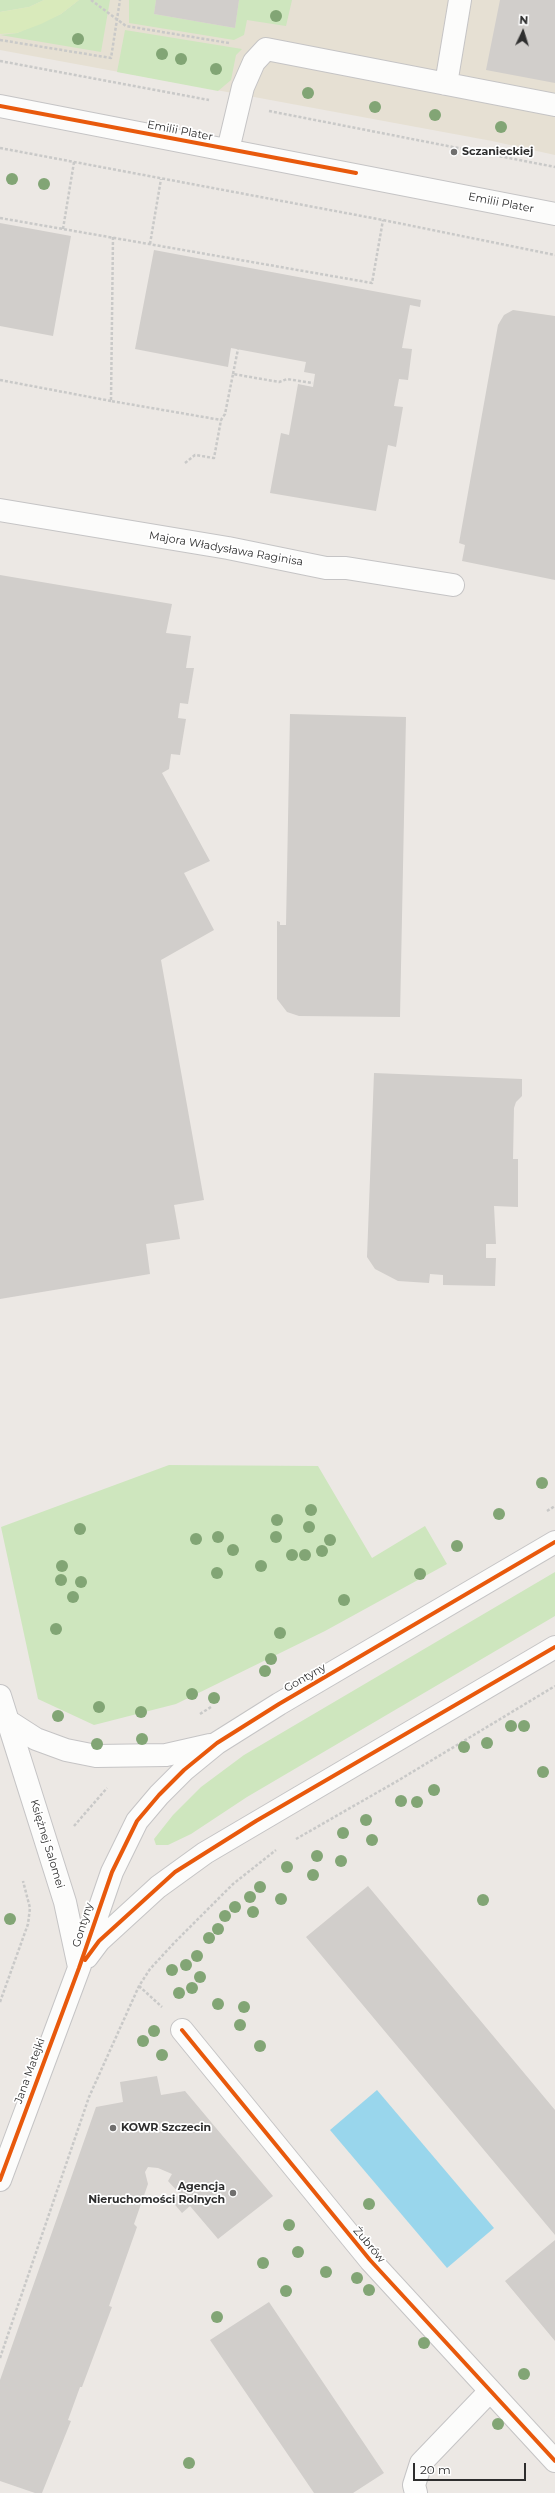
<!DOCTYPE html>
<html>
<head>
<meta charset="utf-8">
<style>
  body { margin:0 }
  #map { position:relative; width:555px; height:2493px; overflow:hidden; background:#ece8e4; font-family:Montserrat,sans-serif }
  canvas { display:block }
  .north { position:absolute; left:503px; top:12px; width:40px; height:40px; -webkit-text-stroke:3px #fff; paint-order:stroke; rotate:4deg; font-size:11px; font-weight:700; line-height:16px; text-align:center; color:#2e2e2e }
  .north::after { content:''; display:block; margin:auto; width:14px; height:18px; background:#2e2e2e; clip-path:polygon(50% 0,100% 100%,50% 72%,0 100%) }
  .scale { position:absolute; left:413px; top:2463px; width:113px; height:18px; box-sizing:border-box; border:2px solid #2e2e2e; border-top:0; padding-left:5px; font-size:12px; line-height:14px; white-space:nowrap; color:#2e2e2e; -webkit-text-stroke:3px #fff; paint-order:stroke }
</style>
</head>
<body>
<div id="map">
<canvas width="555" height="2493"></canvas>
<div class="north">N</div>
<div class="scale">20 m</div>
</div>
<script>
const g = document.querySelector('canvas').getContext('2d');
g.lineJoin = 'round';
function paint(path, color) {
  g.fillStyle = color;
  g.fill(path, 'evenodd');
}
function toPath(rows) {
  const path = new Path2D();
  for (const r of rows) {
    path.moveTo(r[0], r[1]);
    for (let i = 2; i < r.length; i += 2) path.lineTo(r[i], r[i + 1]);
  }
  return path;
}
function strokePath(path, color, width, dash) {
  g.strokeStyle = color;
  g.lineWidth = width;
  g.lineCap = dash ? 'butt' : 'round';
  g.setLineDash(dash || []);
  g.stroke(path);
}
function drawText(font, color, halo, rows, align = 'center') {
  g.font = font + ' Montserrat,sans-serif';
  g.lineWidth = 3.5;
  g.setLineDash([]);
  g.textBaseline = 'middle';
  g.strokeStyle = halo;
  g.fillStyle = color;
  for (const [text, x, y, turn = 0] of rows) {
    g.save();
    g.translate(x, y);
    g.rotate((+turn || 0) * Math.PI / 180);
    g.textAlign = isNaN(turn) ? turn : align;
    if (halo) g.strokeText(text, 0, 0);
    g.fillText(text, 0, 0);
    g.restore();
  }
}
const education = toPath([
  [0,0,555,0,555,155,492,141,0,50]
]);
const green = toPath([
  [0,0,44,0,29,7,0,12],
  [79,0,110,0,101,52,0,35,17,33,61,14],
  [129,0,156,0,154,14,235,28,239,0,292,0,286,26,247,20,244,35,234,40,129,23],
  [125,30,242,49,236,55,231,80,218,91,117,72],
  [169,1465,318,1466,372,1558,425,1526,447,1564,325,1631,176,1704,94,1725,38,1699,1,1527],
  [555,1572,555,1616,247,1797,191,1834,168,1845,156,1845,154,1839,173,1815,201,1787,244,1755]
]);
const pitch = toPath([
  [44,0,79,0,61,14,41,24,17,33,0,34,0,12,29,7]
]);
const water = toPath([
  [377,2090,494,2228,447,2268,330,2130]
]);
const building = toPath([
  [156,0,239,0,235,28,154,14],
  [500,0,555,0,555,83,486,70],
  [0,223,71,236,53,336,0,326],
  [154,250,421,300,420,307,410,305,402,348,412,349,408,380,399,379,394,406,403,407,396,447,388,445,376,511,270,493,281,433,289,435,298,384,313,387,315,374,304,372,306,362,231,348,228,367,135,349],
  [513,310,555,316,555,580,462,561,465,545,459,543,498,325,504,315],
  [0,575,172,604,166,633,191,636,186,668,194,668,188,704,180,703,178,718,186,719,180,755,171,754,169,769,162,773,210,861,184,873,214,930,161,960,204,1200,174,1205,180,1239,146,1244,150,1274,0,1299],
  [290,714,406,717,400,1017,299,1016,287,1012,277,999,277,921,280,922,280,925,286,925],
  [374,1073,522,1079,522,1096,516,1102,514,1108,513,1159,518,1159,518,1207,494,1206,496,1244,486,1244,486,1258,496,1258,495,1286,443,1285,443,1275,430,1274,429,1283,398,1281,375,1269,367,1257],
  [368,1886,555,2110,555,2235,306,1937],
  [157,2076,161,2095,185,2091,273,2196,218,2239,190,2206,182,2213,171,2200,180,2194,168,2181,172,2174,158,2168,148,2167,145,2172,148,2184,134,2224,137,2227,109,2306,112,2307,82,2387,80,2387,68,2420,71,2421,42,2493,35,2493,0,2481,0,2380,96,2107,123,2102,120,2082],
  [555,2240,555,2341,505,2281],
  [269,2302,384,2473,353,2493,314,2493,210,2340]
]);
const path = toPath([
  [91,0,126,26,229,43],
  [0,40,111,58,120,0],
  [0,61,209,100],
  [269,111,555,167],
  [0,148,383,220,555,255],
  [0,218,372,283,383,220],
  [63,229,74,162],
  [113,237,111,401,221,420,225,414,233,374,279,382,287,379,313,383],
  [150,244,161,179],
  [233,374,238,349],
  [0,380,111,401],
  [185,463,195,455,214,458,221,420],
  [547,1511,555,1506],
  [200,1714,211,1707],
  [74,1826,107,1788],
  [296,1839,399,1780,555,1686],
  [139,1986,162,2007],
  [0,2002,28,1924,30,1908,23,1881],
  [0,2358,89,2097,139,1986,150,1969,174,1943,233,1884,276,1850]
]);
const minor = toPath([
  [446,84,460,0],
  [0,106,555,214],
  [228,150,243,87,254,62,266,49,555,105],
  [0,510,228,548,326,568,346,568,453,585],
  [0,1696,65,1902,79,1967],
  [8,1721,36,1739,66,1750,96,1756,166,1755,210,1745],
  [87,1957,99,1941,158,1887,205,1853,555,1647],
  [182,2030,370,2260,555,2461],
  [0,2180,79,1968,112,1872,137,1821,159,1795,184,1770,217,1743,279,1704,555,1542],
  [416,2493,414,2485,421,2463,490,2391]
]);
const cycleway = toPath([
  [0,106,356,173],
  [85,1960,99,1941,175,1872,256,1821,555,1647],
  [182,2030,370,2260,555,2461],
  [0,2180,79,1968,112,1872,137,1821,159,1795,184,1770,217,1743,279,1704,555,1542]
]);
const trees = [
  [276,16],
  [78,39],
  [162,54],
  [181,59],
  [216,69],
  [308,93],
  [375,107],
  [435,115],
  [501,127],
  [12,179],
  [44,184],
  [542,1483],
  [311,1510],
  [499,1514],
  [277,1520],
  [309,1527],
  [80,1529],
  [218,1537],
  [276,1537],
  [196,1539],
  [330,1540],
  [457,1546],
  [233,1550],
  [322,1551],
  [292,1555],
  [305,1555],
  [62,1566],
  [261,1566],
  [217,1573],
  [420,1574],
  [61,1580],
  [81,1582],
  [73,1597],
  [344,1600],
  [56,1629],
  [280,1633],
  [271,1659],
  [265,1671],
  [192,1694],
  [214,1698],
  [99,1707],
  [141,1712],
  [58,1716],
  [511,1726],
  [524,1726],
  [142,1739],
  [487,1743],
  [97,1744],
  [464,1747],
  [543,1772],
  [434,1790],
  [401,1801],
  [417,1802],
  [366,1820],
  [343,1833],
  [372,1840],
  [317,1856],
  [341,1861],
  [287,1867],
  [313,1875],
  [260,1887],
  [250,1897],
  [281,1899],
  [483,1900],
  [235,1907],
  [253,1912],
  [225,1916],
  [10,1919],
  [218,1929],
  [209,1938],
  [197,1956],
  [186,1965],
  [172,1970],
  [200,1977],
  [192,1988],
  [179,1993],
  [218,2004],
  [244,2007],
  [240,2025],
  [154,2031],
  [143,2041],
  [260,2046],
  [162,2055],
  [369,2204],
  [289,2225],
  [298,2252],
  [263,2263],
  [326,2272],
  [357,2278],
  [369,2290],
  [286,2291],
  [217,2317],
  [424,2343],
  [524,2374],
  [498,2424],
  [189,2463]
];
const markers = [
  [454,152,4,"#706f6e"],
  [113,2128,4,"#706f6e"],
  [233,2193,4,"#706f6e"]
];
const streetNames = [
  ["Emilii Plater",180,131,11],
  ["Emilii Plater",501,203,11],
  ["Majora Władysława Raginisa",226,549,10],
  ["Gontyny",305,1678,-30],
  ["Księżnej Salomei",47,1844,73],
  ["Gontyny",83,1925,-73],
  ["Jana Matejki",30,2071,-70],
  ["Żubrów",369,2245,50]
];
const poiNames = [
  ["Sczanieckiej",462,152],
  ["KOWR Szczecin",121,2128],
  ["Agencja",225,2187,"right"],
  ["Nieruchomości Rolnych",225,2200,"right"]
];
paint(education, '#e6e0d3');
paint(green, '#cee6be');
paint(pitch, '#d9eabb');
paint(water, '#99d6ec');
paint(building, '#d1cecb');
strokePath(minor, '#c5c4c5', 24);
strokePath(path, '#c9c9c8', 2.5, [3, 2]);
strokePath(minor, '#fcfcfb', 22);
strokePath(cycleway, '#e8590c', 4);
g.fillStyle = '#82a575';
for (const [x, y] of trees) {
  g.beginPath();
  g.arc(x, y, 6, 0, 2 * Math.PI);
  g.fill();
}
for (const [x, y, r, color] of markers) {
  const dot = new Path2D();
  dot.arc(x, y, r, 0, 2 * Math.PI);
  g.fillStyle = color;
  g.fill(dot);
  strokePath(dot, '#fff', 1.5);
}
drawText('11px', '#2e2e2e', '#fff', streetNames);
drawText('bold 11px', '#2e2e2e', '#fff', poiNames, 'left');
</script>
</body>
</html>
